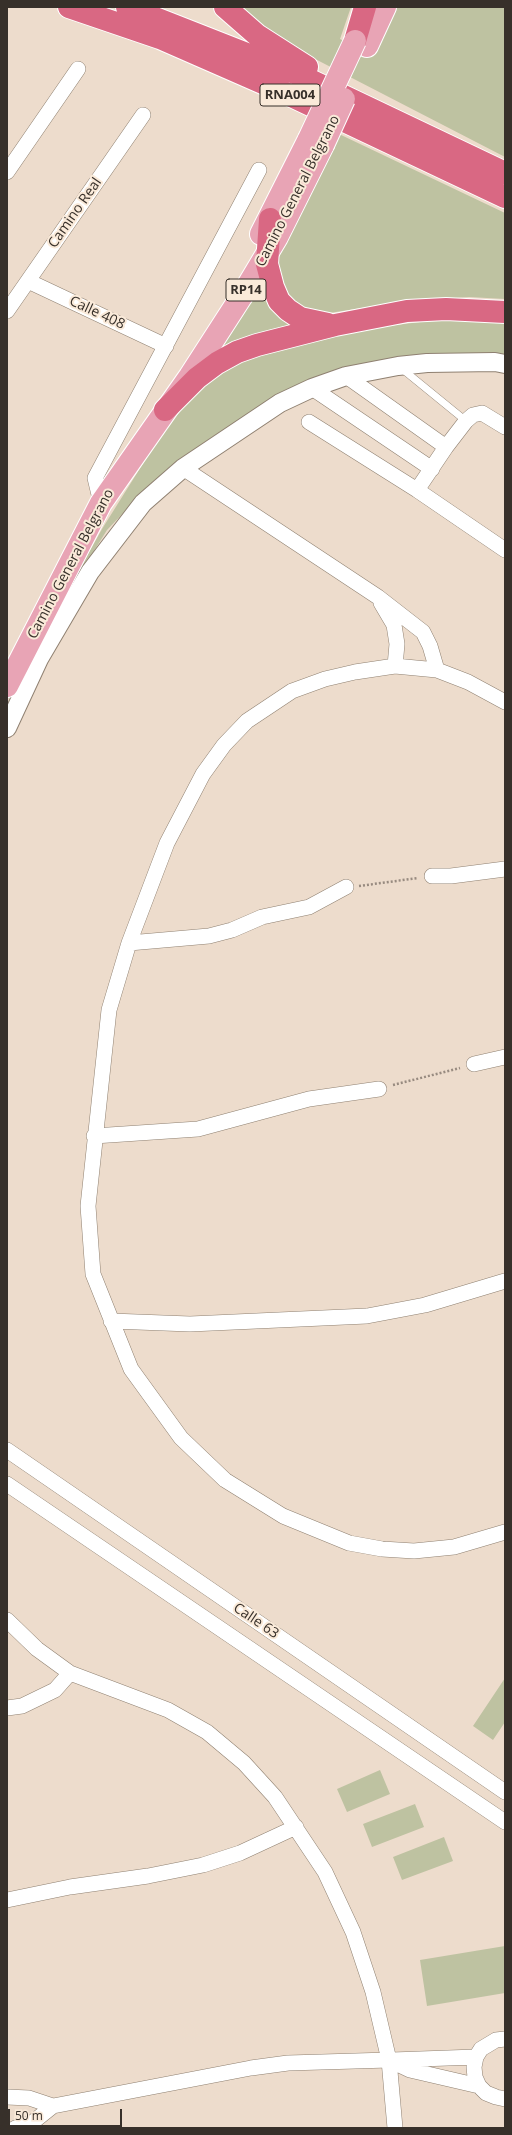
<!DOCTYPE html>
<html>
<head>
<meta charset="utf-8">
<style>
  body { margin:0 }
  #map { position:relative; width:512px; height:2135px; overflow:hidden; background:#eddccc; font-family:"Open Sans",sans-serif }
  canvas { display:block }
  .frame { position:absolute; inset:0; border:8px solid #37302a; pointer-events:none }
  .scale { position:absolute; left:8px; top:2109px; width:114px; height:18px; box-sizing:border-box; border:2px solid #37302a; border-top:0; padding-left:5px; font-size:12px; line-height:14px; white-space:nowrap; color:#37302a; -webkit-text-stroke:3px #faead9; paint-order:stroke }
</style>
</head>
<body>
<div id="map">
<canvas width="512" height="2135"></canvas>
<div class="frame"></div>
<div class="scale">50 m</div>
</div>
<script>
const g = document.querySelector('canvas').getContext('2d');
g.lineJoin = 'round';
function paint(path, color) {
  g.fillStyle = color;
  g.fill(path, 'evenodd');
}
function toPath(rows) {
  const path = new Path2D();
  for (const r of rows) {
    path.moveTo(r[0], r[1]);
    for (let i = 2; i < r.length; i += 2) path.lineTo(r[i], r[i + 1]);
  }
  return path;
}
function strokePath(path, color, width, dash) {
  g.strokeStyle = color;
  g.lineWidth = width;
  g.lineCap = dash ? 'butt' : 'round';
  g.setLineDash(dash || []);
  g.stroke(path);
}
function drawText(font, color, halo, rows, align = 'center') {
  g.font = font + ' "Open Sans",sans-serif';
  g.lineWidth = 4;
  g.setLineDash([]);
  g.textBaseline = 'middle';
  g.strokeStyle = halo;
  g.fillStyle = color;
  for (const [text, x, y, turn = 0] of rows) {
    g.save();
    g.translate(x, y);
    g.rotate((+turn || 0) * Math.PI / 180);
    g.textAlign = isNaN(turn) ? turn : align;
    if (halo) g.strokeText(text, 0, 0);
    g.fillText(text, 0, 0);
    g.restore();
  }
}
const green = toPath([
  [234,7,351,7,340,39,373,55,394,7,505,7,505,157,290,46],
  [339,134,505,213,505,299,469,297,400,302,323,314,293,307,275,268,279,246],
  [260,277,297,327,212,357],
  [445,319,505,320,505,356,283,392,203,443,150,485,107,530,51,620,102,529,154,446,181,408,222,368,276,347,371,328],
  [505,1678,505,1722,493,1740,473,1726],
  [380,1770,390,1794,347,1812,337,1789],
  [415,1804,424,1827,372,1847,363,1824],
  [444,1837,453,1861,402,1880,393,1857],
  [505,1946,505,1993,427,2006,420,1960]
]);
const path = toPath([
  [359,886,418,878],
  [393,1085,460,1068]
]);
const service = toPath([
  [401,368,466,421]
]);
const minor = toPath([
  [7,172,78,69],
  [28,281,166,346],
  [7,311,143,115],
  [346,376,446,447],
  [312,388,432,469],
  [309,422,417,490,505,550],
  [183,468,378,597,423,632,430,646,437,670],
  [417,490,446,447,466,421,473,415,482,413,505,427],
  [101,503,95,478,259,170],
  [381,603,394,625,397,644,395,666],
  [505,702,468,682,437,670,395,666,355,672,325,679,292,691,247,721,224,745,203,774,167,843,129,943,109,1010,88,1206,93,1274,131,1369,181,1438,225,1480,283,1516,349,1543,382,1549,414,1551,454,1547,505,1532],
  [432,876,451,876,505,869],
  [129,943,209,936,232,930,262,917,309,907,346,887],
  [474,1064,505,1057],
  [94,1136,198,1129,309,1099,379,1089],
  [111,1321,190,1324,367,1316,425,1305,505,1281],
  [7,1450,505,1792],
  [7,1484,505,1822],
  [7,1620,37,1649,70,1673,168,1710,207,1732,244,1763,275,1797,325,1872,353,1932,373,1992,389,2060,288,2063,251,2068,53,2106,33,2122,15,2128],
  [7,1708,22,1706,55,1690,70,1673],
  [7,1900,70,1887,148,1876,203,1865,240,1853,296,1827],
  [505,2039,496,2040,481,2049,476,2057,474,2067,475,2077,479,2086,486,2093,496,2097,505,2099],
  [389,2060,410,2070,479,2086],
  [389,2060,395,2128],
  [392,2060,476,2057],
  [7,2097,29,2098,53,2106]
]);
const tertiary = toPath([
  [21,659,39,659,90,572,143,503,183,468,280,403,312,388,346,376,398,366,427,363,495,362,505,364],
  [7,728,39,659]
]);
const primary = toPath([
  [367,46,385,7],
  [261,234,309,139],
  [7,686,101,503,190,376,241,297,277,237,323,145]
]);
const motorway = toPath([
  [69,7,160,38,281,91,505,197],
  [127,7,295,73,505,173],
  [225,7,257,35,307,67],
  [355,41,365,7],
  [270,219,267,264,273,287,279,301,288,310,300,318,328,324],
  [165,410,197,378,217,363,237,352,257,345,335,325,407,311,446,309,505,312]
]);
const primaryBridge = toPath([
  [309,139,355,41],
  [323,145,344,99]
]);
const shields = [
  [290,95,60],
  [246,290,40]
];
const shieldNames = [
  ["RNA004",290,95],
  ["RP14",246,290]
];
const streetNames = [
  ["Camino General Belgrano",298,191,-63],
  ["Camino Real",75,213,-55],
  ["Calle 408",97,313,25],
  ["Camino General Belgrano",71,564,-62],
  ["Calle 63",256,1621,34]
];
paint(green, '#bec2a1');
strokePath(service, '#8f8071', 8);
strokePath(minor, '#8f8071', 16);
strokePath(tertiary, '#8f8071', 20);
strokePath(primary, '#fff', 24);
strokePath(motorway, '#fff', 24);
strokePath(path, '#988b80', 2.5, [2, 2]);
strokePath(service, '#fff', 7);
strokePath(minor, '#fff', 15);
strokePath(tertiary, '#fff', 18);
strokePath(primary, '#e8a4b5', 22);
strokePath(motorway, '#d96883', 22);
strokePath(primaryBridge, '#fff', 24, []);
strokePath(primaryBridge, '#e8a4b5', 22);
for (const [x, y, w] of shields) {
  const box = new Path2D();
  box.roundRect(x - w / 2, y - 11, w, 22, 3);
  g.fillStyle = '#faead9';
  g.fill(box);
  strokePath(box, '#37302a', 1);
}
drawText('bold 13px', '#37302a', null, shieldNames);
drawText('14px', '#37302a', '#faead9', streetNames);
</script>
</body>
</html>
